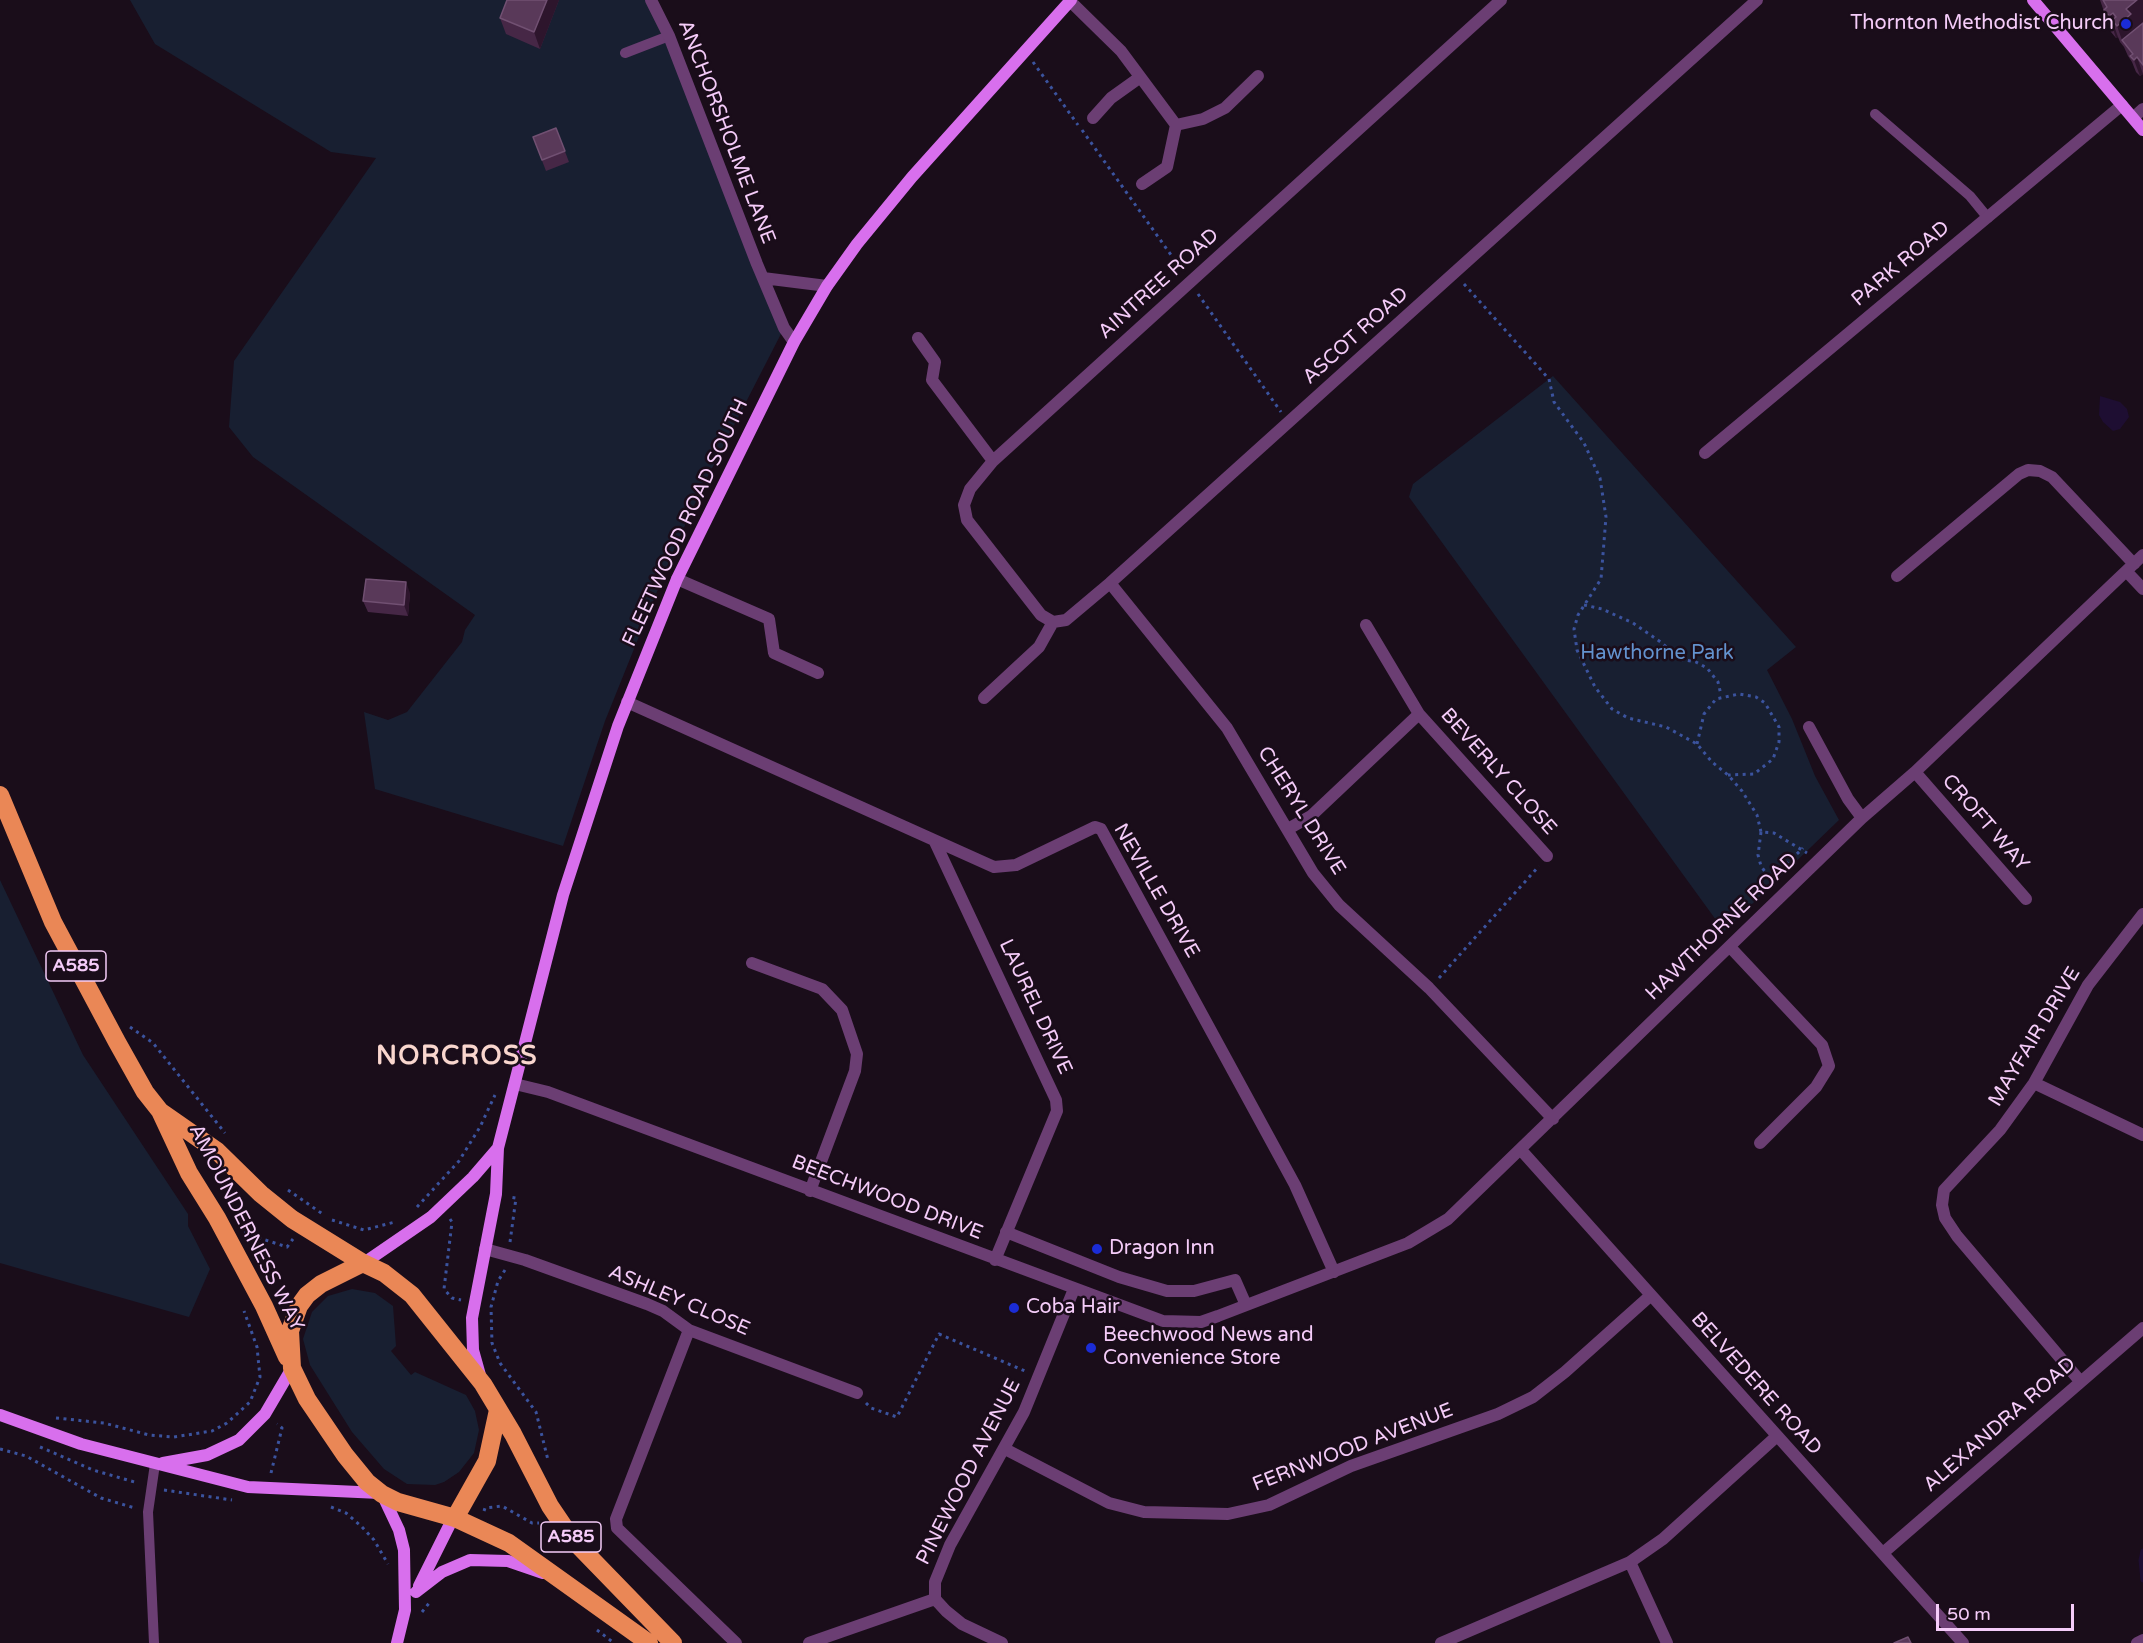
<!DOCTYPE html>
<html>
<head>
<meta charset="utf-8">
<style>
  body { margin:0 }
  #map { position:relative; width:2143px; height:1643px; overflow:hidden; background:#1a0d1a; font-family:"Varela Round",sans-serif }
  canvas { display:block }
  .scale { position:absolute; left:1936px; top:1604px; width:138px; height:27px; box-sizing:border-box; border:3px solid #f5ccf9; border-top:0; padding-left:8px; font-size:18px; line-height:21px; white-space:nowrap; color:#f5ccf9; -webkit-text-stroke:4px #1a0d1a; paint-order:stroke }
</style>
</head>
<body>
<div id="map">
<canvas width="2143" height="1643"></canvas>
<div class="scale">50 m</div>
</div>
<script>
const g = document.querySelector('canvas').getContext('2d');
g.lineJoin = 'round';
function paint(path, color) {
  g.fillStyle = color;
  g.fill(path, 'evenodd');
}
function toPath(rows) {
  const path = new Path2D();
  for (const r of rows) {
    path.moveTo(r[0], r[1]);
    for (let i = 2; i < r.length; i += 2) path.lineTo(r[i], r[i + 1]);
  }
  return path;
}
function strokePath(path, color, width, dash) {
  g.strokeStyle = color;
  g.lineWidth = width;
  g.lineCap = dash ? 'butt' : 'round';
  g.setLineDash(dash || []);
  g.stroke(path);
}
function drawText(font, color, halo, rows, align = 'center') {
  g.font = font + ' "Varela Round",sans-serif';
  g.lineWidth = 5;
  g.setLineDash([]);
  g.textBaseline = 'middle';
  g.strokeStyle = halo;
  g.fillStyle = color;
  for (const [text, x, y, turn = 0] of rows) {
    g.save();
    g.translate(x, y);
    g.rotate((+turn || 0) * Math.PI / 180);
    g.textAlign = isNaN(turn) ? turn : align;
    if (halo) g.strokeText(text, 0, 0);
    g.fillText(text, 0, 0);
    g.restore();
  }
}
const green = toPath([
  [130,0,651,0,784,328,707,478,675,547,605,721,563,846,375,789,364,712,388,720,407,712,462,642,465,630,475,615,253,457,229,427,234,361,376,158,331,152,155,44],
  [1553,376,1796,647,1767,670,1792,719,1815,776,1839,820,1724,931,1409,497,1413,484],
  [0,880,83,1055,188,1214,188,1226,210,1269,189,1317,0,1263],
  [352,1289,375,1293,393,1306,396,1346,391,1351,411,1375,415,1372,466,1395,475,1411,479,1430,474,1453,459,1472,444,1482,435,1485,407,1484,384,1469,352,1432,310,1365,303,1339,312,1312,328,1296]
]);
const water = toPath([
  [2100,396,2120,402,2127,409,2129,417,2120,429,2113,431,2103,422,2099,415]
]);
const stream = toPath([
  [2143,1551,2141,1560,2143,1580]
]);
const path = toPath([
  [1033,62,1078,125],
  [1082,130,1181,269],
  [1464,284,1549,379,1554,402,1584,443,1600,478,1606,517,1601,579,1578,615,1574,629,1577,650,1595,687,1612,709,1628,718,1666,727,1697,744,1712,762,1728,775,1742,791,1757,815,1761,832,1774,833,1807,853],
  [1198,294,1281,412],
  [1584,605,1602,609,1633,623,1662,643,1679,659,1696,662,1707,668,1718,682,1721,695],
  [1697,744,1704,714,1716,699,1739,694,1756,697,1765,703,1779,727,1779,742,1773,759,1754,774,1728,775],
  [1761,832,1758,855,1761,866,1773,883],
  [1770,880,1803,848],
  [1439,978,1539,866],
  [130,1027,153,1043,225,1133],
  [288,1190,324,1215],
  [417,1207,459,1161,480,1127,495,1095],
  [450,1219,452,1222,444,1289,452,1298,461,1300],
  [332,1220,364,1230,395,1222],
  [244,1233,287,1247,293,1239],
  [510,1242,516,1198,510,1197],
  [505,1270,498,1281,491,1307,492,1343,500,1363,536,1412,548,1460],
  [866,1403,871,1408,897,1417,939,1334,1025,1371],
  [56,1418,104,1423,149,1435,174,1437,212,1431,227,1423,250,1402,260,1377,257,1347,244,1311],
  [40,1447,93,1470,138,1483],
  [0,1449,26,1456,101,1498,135,1508],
  [271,1473,282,1428,277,1424],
  [164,1490,232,1500],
  [331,1507,346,1513,361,1526,374,1540,388,1564],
  [484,1511,485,1508,502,1506,532,1523,539,1523],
  [422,1612,430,1602],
  [597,1630,614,1643]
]);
const lane = toPath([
  [625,53,669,36],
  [1875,114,1970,196,1988,218],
  [154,1643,148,1512,155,1464]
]);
const street = toPath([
  [651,0,669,36,757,264,784,328,794,342],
  [1070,1,1121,51,1176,125,1167,167,1142,184],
  [1093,118,1111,98,1139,78],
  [2133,118,2143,109],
  [1176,125,1203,119,1225,108,1258,76],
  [763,278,827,286],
  [918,338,935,362,932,380,993,461],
  [1705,453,2122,105],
  [2127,572,2143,589],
  [1897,576,2019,474,2028,470,2040,471,2052,477,2134,564],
  [677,579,769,619,774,653,818,673],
  [1110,583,1227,728,1313,873,1339,905,1429,988,1553,1119],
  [1053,622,1041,615,967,520,964,505,970,489,993,461,1501,0],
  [1366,625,1419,714,1547,856],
  [984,698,1039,647,1053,622,1066,620,1110,583,1757,0],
  [627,702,994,867,1016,865,1095,827,1101,829,1295,1185,1334,1272],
  [1809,727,1848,799,1862,818],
  [1915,772,2026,899],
  [1288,829,1311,816,1419,714],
  [935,842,1056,1100,1057,1111,995,1260],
  [1730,947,1822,1045,1829,1066,1816,1087,1760,1143],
  [752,963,822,989,842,1010,857,1054,855,1071,810,1191],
  [2034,1083,2143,1135],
  [515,1084,548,1092,1163,1321,1201,1322,1218,1316,1408,1243,1448,1219,1862,818,1915,772,2143,555],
  [1521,1150,1963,1643],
  [1006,1232,1119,1277,1167,1291,1194,1291,1235,1280,1246,1305],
  [485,1249,525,1260,647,1304,663,1311,689,1330,857,1393],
  [689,1330,616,1519,617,1528,736,1643],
  [2080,1381,1957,1236,1945,1218,1942,1205,1944,1190,2000,1130,2034,1083,2088,985,2143,914],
  [1005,1449,1109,1503,1144,1512,1228,1514,1269,1505,1351,1466,1498,1414,1533,1397,1565,1372,1650,1296],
  [1883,1553,2143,1328],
  [1630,1562,1667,1643],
  [809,1643,935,1599],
  [1002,1643,962,1624,946,1611,935,1599,935,1582,950,1545,1024,1412,1074,1289],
  [1441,1643,1630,1562,1663,1539,1777,1436],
  [2137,1643,2143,1640]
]);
const secondary = toPath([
  [2033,0,2143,130],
  [364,1263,431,1217,473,1177,498,1148],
  [480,1375,473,1350,472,1318,496,1194,498,1148,563,895,618,726,677,579,794,342,827,286,857,244,912,177,1071,0],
  [0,1415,81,1444,248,1487,380,1493],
  [163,1463,207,1455,239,1440,265,1414,292,1368],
  [382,1494,399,1530,404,1550,405,1610,397,1643],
  [419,1586,453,1518],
  [416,1592,442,1572,470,1560,508,1561,543,1573]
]);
const highway = toPath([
  [0,795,53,922,117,1042,145,1092,160,1111,189,1173,217,1218,264,1306,287,1357],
  [161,1112,217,1151,261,1194,292,1219,363,1263],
  [455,1518,487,1461,498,1410],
  [649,1643,509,1543,455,1518,398,1502,382,1494,367,1482,345,1455,307,1399,292,1368,290,1331,299,1306,307,1295,321,1284,363,1263,384,1273,412,1295,483,1384,513,1434,550,1506,573,1540,673,1643]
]);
const wall = toPath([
  [507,0,559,0,540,49,506,34,500,18],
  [2100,0,2143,0,2143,74,2140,76,2136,72,2132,62,2128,56,2124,47,2120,42,2118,37,2116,38,2111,32],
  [556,128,569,162,546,171,533,137],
  [410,593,408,616,368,612,363,601]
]);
const shadedWall = toPath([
  [547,0,559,0,540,49,534,32],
  [2137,0,2143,0,2143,24,2122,40,2117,26,2112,20,2118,37,2116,38,2109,16,2113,13,2117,25,2126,9],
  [2137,57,2143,74,2140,76,2134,60],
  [406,582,410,593,408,616,404,605]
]);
const building = toPath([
  [507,0,547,0,534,32,500,18,507,0],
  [2103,0,2137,0,2126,9,2131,14,2117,26,2112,20,2116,17,2113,13,2109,16,2104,10,2107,7,2103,0],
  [2143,23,2143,65,2137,57,2134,60,2130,56,2133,54,2122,40,2143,23],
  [556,128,565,151,542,160,533,137,556,128],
  [366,579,406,582,404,605,363,601,366,579],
  [1908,1637,1911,1643,1894,1643,1908,1637]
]);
const markers = [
  [2126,24,6,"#1b2cd6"],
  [1097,1249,6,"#1b2cd6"],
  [1014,1308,6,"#1b2cd6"],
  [1091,1348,6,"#1b2cd6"]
];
const shields = [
  [76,966,60],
  [571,1537,60]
];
const shieldNames = [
  ["A585",76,966],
  ["A585",571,1537]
];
const poiNames = [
  ["Thornton Methodist Church",2114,24,"right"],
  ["Dragon Inn",1109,1249],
  ["Coba Hair",1026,1308],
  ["Beechwood News and",1103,1336],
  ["Convenience Store",1103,1359]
];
const streetNames = [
  ["ANCHORSHOLME LANE",726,132,69],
  ["PARK ROAD",1901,264,-40],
  ["AINTREE ROAD",1159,284,-42],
  ["ASCOT ROAD",1356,336,-42],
  ["FLEETWOOD ROAD SOUTH",686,523,-65],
  ["BEVERLY CLOSE",1498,772,48],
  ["CHERYL DRIVE",1301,811,58],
  ["CROFT WAY",1985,823,49],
  ["NEVILLE DRIVE",1156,891,60],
  ["HAWTHORNE ROAD",1722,927,-44],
  ["LAUREL DRIVE",1035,1007,65],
  ["MAYFAIR DRIVE",2035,1037,-59],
  ["BEECHWOOD DRIVE",887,1198,21],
  ["AMOUNDERNESS WAY",246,1228,63],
  ["ASHLEY CLOSE",679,1301,23],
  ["BELVEDERE ROAD",1756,1384,48],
  ["ALEXANDRA ROAD",2000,1425,-41],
  ["FERNWOOD AVENUE",1353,1448,-21],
  ["PINEWOOD AVENUE",969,1472,-63]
];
const parkNames = [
  ["Hawthorne Park",1657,654]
];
const districtNames = [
  ["NORCROSS",457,1057]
];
paint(green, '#181f31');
paint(water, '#1e0e32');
strokePath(stream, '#1e0e32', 5);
strokePath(path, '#3b539e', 3, [3, 4.5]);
strokePath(lane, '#6b3e73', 10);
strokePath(street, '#6b3e73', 12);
strokePath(secondary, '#d86fed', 12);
strokePath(highway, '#ea8756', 18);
paint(wall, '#462746');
paint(shadedWall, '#2d152c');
paint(building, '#593959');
strokePath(building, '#715072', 1.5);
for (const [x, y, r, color] of markers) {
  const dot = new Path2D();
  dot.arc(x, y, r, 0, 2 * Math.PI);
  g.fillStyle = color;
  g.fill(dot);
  strokePath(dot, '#1a0d1a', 2);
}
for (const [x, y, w] of shields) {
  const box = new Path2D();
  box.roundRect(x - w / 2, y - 15, w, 30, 4.5);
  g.fillStyle = '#1a0d1a';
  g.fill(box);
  strokePath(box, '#f5ccf9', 1.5);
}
drawText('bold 18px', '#f5ccf9', null, shieldNames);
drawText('20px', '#f5ccf9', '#1a0d1a', poiNames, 'left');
drawText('20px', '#f5ccf9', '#1a0d1a', streetNames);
drawText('20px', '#6392ce', '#1a0d1a', parkNames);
g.letterSpacing = '1.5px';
drawText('bold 26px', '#f9d6ce', '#1a0d1a', districtNames);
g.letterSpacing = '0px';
</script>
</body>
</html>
